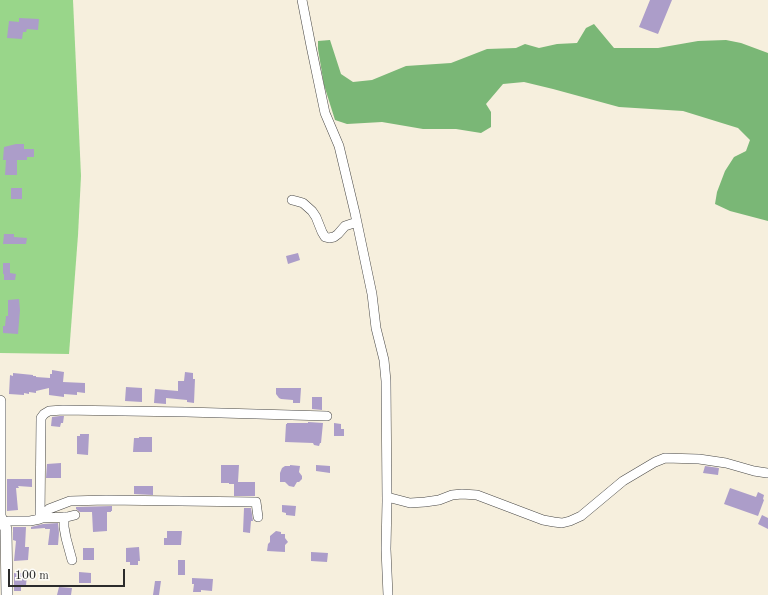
<!DOCTYPE html>
<html>
<head>
<meta charset="utf-8">
<style>
  body { margin:0 }
  #map { position:relative; width:768px; height:595px; overflow:hidden; background:#f6efdd; font-family:"Old Standard TT",serif }
  canvas { display:block }
  .scale { position:absolute; left:8px; top:569px; width:117px; height:18px; box-sizing:border-box; border:2px solid #2b2b2b; border-top:0; padding-left:5px; font-size:12px; line-height:14px; white-space:nowrap; color:#2b2b2b; -webkit-text-stroke:3px #fdfcf7; paint-order:stroke }
</style>
</head>
<body>
<div id="map">
<canvas width="768" height="595"></canvas>
<div class="scale">100 m</div>
</div>
<script>
const g = document.querySelector('canvas').getContext('2d');
g.lineJoin = 'round';
function paint(path, color) {
  g.fillStyle = color;
  g.fill(path, 'evenodd');
}
function toPath(rows) {
  const path = new Path2D();
  for (const r of rows) {
    path.moveTo(r[0], r[1]);
    for (let i = 2; i < r.length; i += 2) path.lineTo(r[i], r[i + 1]);
  }
  return path;
}
function strokePath(path, color, width, dash) {
  g.strokeStyle = color;
  g.lineWidth = width;
  g.lineCap = dash ? 'butt' : 'round';
  g.setLineDash(dash || []);
  g.stroke(path);
}
const green = toPath([
  [0,0,73,0,81,176,78,235,69,354,0,353]
]);
const forest = toPath([
  [594,24,614,48,658,48,698,41,726,40,741,43,768,53,768,221,730,211,715,204,717,192,725,171,734,157,746,151,750,140,738,128,683,111,619,107,553,89,524,82,503,84,486,104,491,112,491,127,481,133,456,129,423,129,382,122,347,124,335,120,324,85,318,49,318,41,330,40,341,74,353,82,372,80,406,66,451,63,487,49,516,48,525,44,539,48,557,44,577,43,586,28]
]);
const building = toPath([
  [650,0,672,0,658,34,639,27],
  [19,18,39,19,38,30,27,29,26,32,23,32,22,39,7,38,9,21,19,22],
  [16,144,24,144,24,149,34,149,34,157,27,157,27,160,17,160,17,175,5,175,6,160,3,160,4,147],
  [11,188,22,188,22,199,11,199],
  [4,234,14,234,14,237,27,238,26,244,3,244],
  [298,253,300,260,288,264,286,256],
  [3,263,10,263,10,273,16,274,15,280,4,280,4,274,3,274],
  [19,299,20,310,18,334,3,333,3,326,5,326,6,316,8,316,8,300],
  [52,370,64,372,63,382,85,383,85,393,77,392,77,395,64,394,64,397,49,395,49,388,36,391,36,393,29,392,29,394,24,393,24,395,9,394,10,375,13,376,13,373,33,375,33,376,36,376,36,377,50,378,50,374,52,374],
  [185,372,193,373,193,379,195,379,194,403,187,402,187,400,166,398,166,404,154,403,155,389,178,391,178,381,184,381],
  [126,387,142,388,142,402,125,401],
  [276,388,301,388,300,403,293,403,293,400,281,399,279,398,276,394],
  [312,397,322,397,322,410,312,409],
  [60,416,64,416,63,423,61,423,60,427,51,426,52,417],
  [308,422,323,423,321,443,320,443,319,446,314,445,313,443,285,442,286,424,287,424,287,423,308,423],
  [334,423,341,424,341,429,344,429,344,436,334,436],
  [80,434,89,434,88,455,77,454,77,436,80,436],
  [139,437,152,437,152,452,133,452,134,438,139,438],
  [61,463,61,478,46,478,47,464],
  [221,465,239,465,238,482,255,482,255,496,234,496,234,484,229,484,229,483,221,483],
  [290,465,300,466,299,472,302,476,302,479,299,482,297,482,294,487,289,486,285,482,280,482,280,473,282,468,285,466,290,466],
  [316,465,330,466,330,473,316,471],
  [705,466,719,468,718,475,703,473],
  [7,479,32,479,32,487,18,486,19,488,16,488,18,510,7,511],
  [134,486,153,486,153,495,134,494],
  [730,488,756,497,758,492,764,495,763,499,764,500,758,516,724,504],
  [282,505,296,506,295,516,286,515,286,513,282,512],
  [112,506,112,511,111,511,111,512,107,512,107,531,93,532,92,512,80,512,76,509,76,507],
  [244,508,251,508,253,521,251,521,250,533,243,532],
  [762,515,768,518,768,529,758,524],
  [58,523,59,533,58,545,48,545,50,529,45,529,45,528,31,529,31,527,43,524],
  [13,527,26,527,25,547,29,547,28,560,14,561,16,541,13,540],
  [167,531,182,531,181,545,164,545,164,538,167,538],
  [276,531,281,532,281,534,285,534,285,538,288,542,285,545,285,552,267,551,268,544,270,542,270,536],
  [139,547,140,561,138,561,138,565,130,565,130,562,126,562,126,548],
  [83,548,94,548,94,560,83,560],
  [311,552,328,553,327,562,311,561],
  [178,560,185,560,185,575,178,575],
  [79,572,91,573,91,583,79,583],
  [14,573,25,573,27,576,26,585,21,585,21,591,14,591],
  [192,578,213,579,212,591,201,590,201,592,193,592,194,584,192,584],
  [155,581,161,581,159,595,153,595],
  [59,587,72,588,71,595,57,595]
]);
const minor = toPath([
  [302,0,311,46,325,113,339,146,355,213,372,294,376,328,384,360,386,381,387,501,386,549,388,595],
  [292,200,296,201,303,203,312,211,316,217,322,232,325,237,329,238,334,237,338,234,345,226,357,222],
  [387,497,410,503,425,502,439,500,452,495,462,494,477,495,543,520,554,522,562,523,570,521,581,516,623,481,655,462,665,458,699,459,726,463,754,471,767,473],
  [64,517,64,527,66,538,72,560],
  [42,518,67,517,75,515],
  [40,519,41,418,44,414,49,411,63,410,186,412,327,416],
  [0,523,9,521,30,521,40,519,49,509,70,501,106,500,256,502,258,517]
]);
const tertiary = toPath([
  [0,401,0,516,6,529,7,595]
]);
paint(green, '#99d68a');
paint(forest, '#7ab776');
paint(building, '#ac9dc9');
strokePath(minor, '#494846', 10);
strokePath(tertiary, '#494846', 12);
strokePath(minor, '#fff', 9);
strokePath(tertiary, '#fff', 11);
</script>
</body>
</html>
